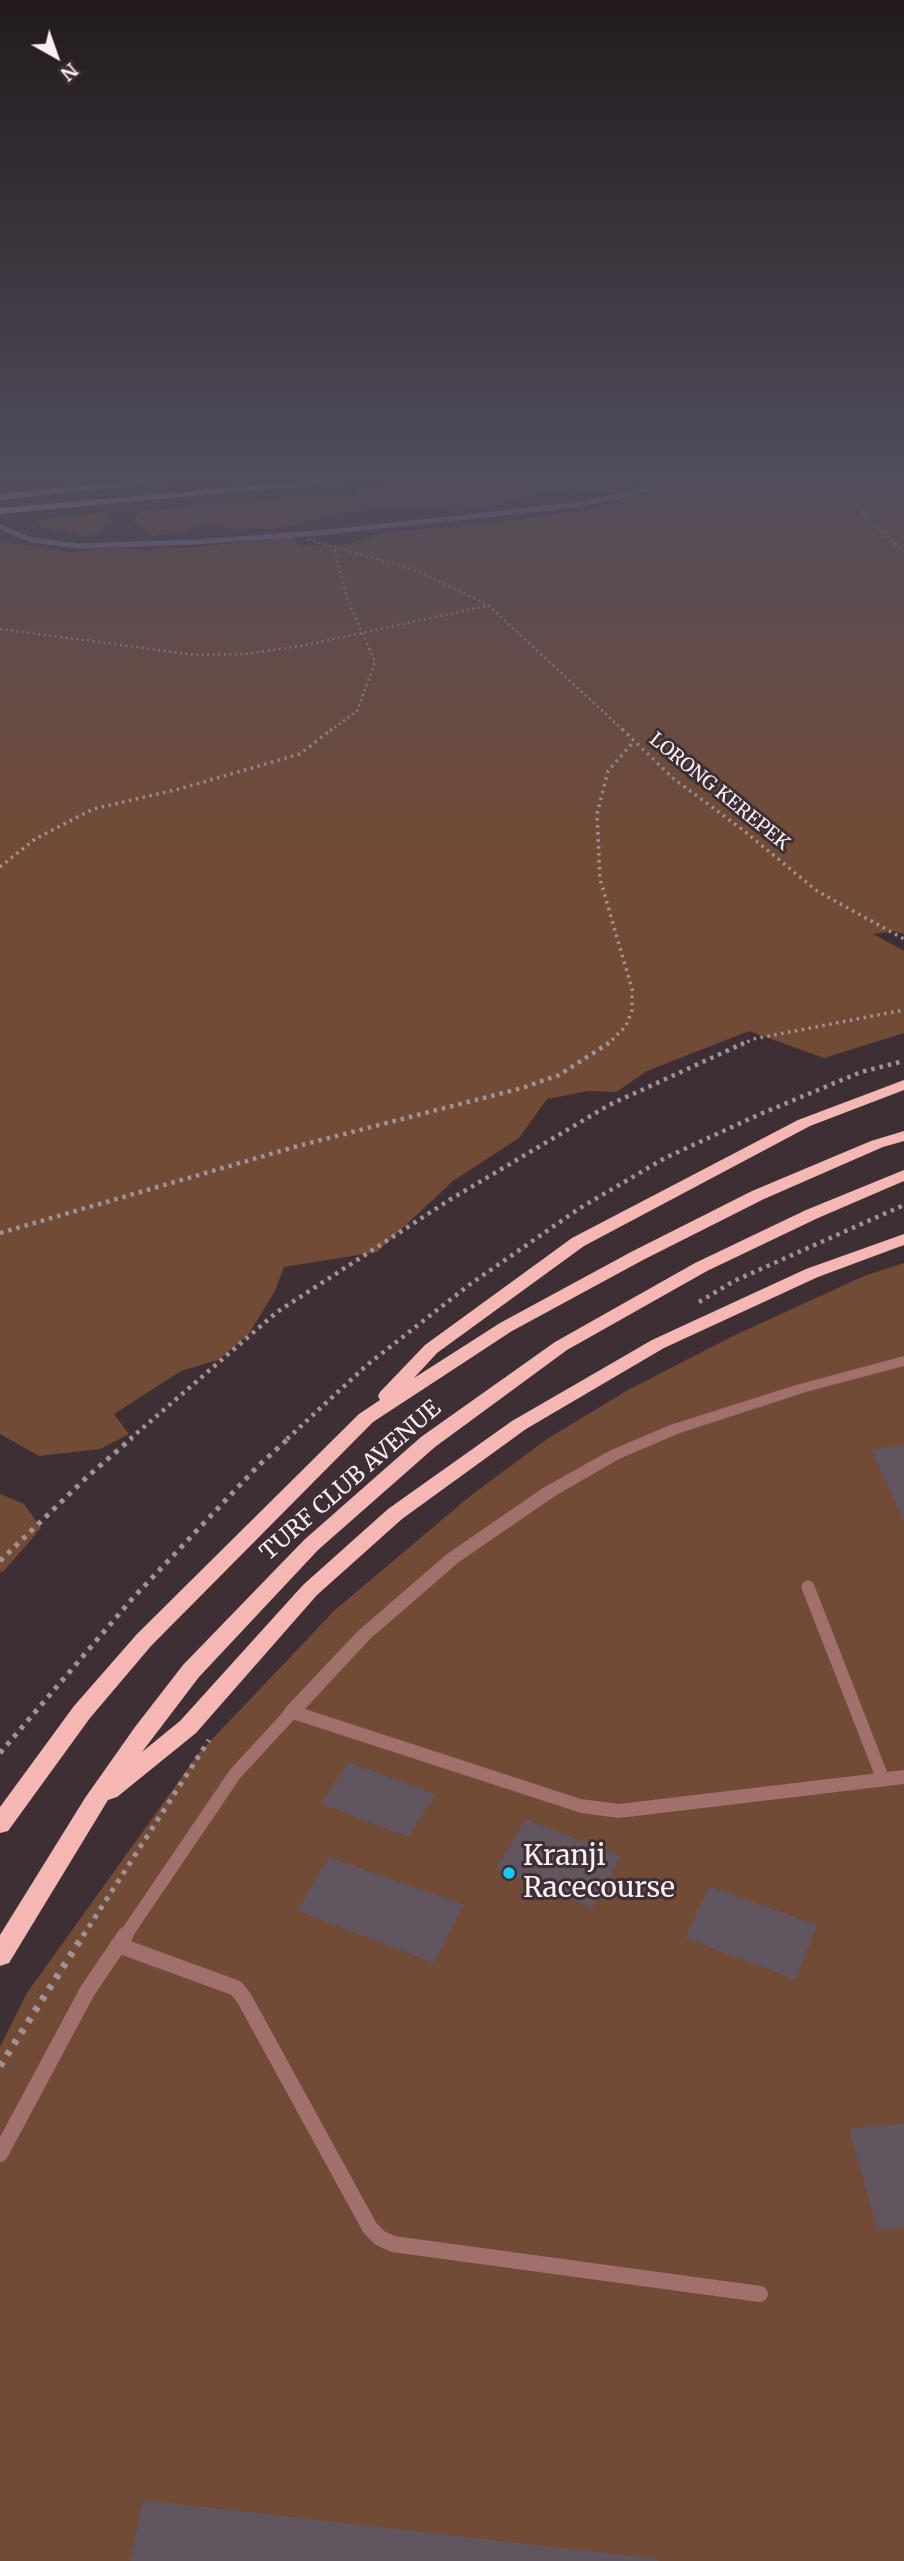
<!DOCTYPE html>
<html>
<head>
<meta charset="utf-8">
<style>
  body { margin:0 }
  #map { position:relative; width:904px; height:2561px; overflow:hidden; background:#3e2f34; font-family:Merriweather,serif }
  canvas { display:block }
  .north { position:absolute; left:21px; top:21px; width:70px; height:70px; -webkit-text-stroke:5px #3e2f34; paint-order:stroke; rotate:140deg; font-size:19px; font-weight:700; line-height:28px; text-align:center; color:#faf0f3 }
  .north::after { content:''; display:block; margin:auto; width:24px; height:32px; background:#faf0f3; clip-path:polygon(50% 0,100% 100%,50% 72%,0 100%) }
</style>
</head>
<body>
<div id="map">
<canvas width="904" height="2561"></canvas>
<div class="north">N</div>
</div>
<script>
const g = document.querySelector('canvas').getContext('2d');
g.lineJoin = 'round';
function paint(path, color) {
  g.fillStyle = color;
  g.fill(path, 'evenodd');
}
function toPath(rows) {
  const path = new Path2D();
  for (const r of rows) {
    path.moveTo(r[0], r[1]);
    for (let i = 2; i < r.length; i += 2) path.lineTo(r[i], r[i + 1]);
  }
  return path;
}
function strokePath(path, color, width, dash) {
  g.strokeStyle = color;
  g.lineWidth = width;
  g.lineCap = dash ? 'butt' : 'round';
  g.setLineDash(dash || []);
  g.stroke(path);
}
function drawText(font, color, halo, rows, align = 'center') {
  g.font = font + ' Merriweather,serif';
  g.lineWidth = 6;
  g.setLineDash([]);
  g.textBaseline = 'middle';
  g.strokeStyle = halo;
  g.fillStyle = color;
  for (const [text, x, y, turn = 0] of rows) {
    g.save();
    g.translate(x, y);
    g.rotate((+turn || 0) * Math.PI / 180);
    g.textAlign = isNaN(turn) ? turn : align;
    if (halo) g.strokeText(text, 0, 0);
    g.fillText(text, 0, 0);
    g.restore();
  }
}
const green = toPath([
  [461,481,628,481,630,486,626,494,574,490,522,494,499,504,356,510,273,529,238,529,204,523,187,530,152,536,134,522,141,511,267,500,331,498],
  [700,481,904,481,904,934,894,931,873,934,904,951,904,1033,824,1058,749,1031,647,1071,616,1092,588,1091,547,1099,519,1138,453,1181,377,1252,284,1267,275,1291,248,1335,218,1360,181,1371,114,1414,129,1434,100,1449,39,1456,0,1434,0,542,70,552,114,548,145,550,199,547,292,536,301,546,345,545,382,533,497,523,588,510,645,494,690,487],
  [108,513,112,520,105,523,105,530,87,536,41,527,37,520],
  [904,1263,904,2561,0,2561,0,2047,27,1993,199,1753,335,1610,469,1497,547,1439,628,1390,733,1336,864,1276],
  [0,1494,24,1504,41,1528,4,1571,0,1572]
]);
const stream = toPath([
  [0,527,31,540,79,546,196,542,318,533,577,505,685,481]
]);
const building = toPath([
  [904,1445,904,1522,871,1449],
  [348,1762,435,1794,409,1837,321,1804],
  [526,1819,621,1856,592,1908,496,1869],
  [329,1857,464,1905,434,1963,297,1911],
  [709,1886,817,1925,796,1980,685,1938],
  [904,2123,904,2227,878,2231,849,2129],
  [143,2500,658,2559,658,2561,130,2561]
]);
const pathFar4 = toPath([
  [844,481,843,485,854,502,872,523,904,551],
  [357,492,446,481],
  [308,539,417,571,488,605,624,731],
  [0,629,196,655,244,654,301,646,486,606],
  [330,731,357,711,375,662,347,598,334,548]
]);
const pathFar3 = toPath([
  [622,729,674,779,743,830,817,891,904,939],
  [0,867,35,839,93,809,179,789,300,754,332,729],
  [607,1045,626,1026,632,1010,632,989,600,879,597,814,608,771,634,741],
  [741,1045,753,1039,904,1010]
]);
const pathFar2 = toPath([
  [0,1233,298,1146,522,1088,559,1075,609,1043],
  [699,1302,734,1281,904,1205],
  [130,1439,277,1312,451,1199,609,1105,744,1043],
  [287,1439,367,1365,469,1285,580,1208,665,1158,758,1115,861,1072,904,1061]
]);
const pathFar1 = toPath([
  [0,1561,87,1477,132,1438],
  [0,1753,132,1599,258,1466,289,1438],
  [83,1936,209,1740]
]);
const path = toPath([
  [0,2066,84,1934]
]);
const serviceFar1 = toPath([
  [808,1587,883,1779],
  [125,1936,235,1774,292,1712]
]);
const service = toPath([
  [118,1945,236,1988,244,1998,370,2228,380,2238,393,2244,760,2294],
  [0,2154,88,1990,126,1934]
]);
const minor = toPath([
  [904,1356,904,1366,806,1392,680,1433,619,1459,555,1496,459,1562,370,1639,305,1709,581,1799,619,1804,904,1770,904,1784,619,1818,581,1813,286,1717,283,1712,286,1707,358,1631,447,1554,543,1488,609,1451,670,1425,796,1385,904,1356]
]);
const primary = toPath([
  [131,481,169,481,0,500,0,494,131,481],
  [308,481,351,481,0,514,0,508,308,481],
  [904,1080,904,1090,810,1126,584,1246,437,1353,414,1378,500,1323,631,1252,752,1191,871,1141,904,1131,904,1141,883,1147,764,1199,643,1260,512,1331,373,1422,151,1646,90,1718,8,1831,0,1833,0,1807,74,1706,137,1634,359,1414,380,1400,378,1396,380,1392,425,1345,572,1238,798,1120,904,1080],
  [904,1170,904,1181,818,1218,707,1271,567,1350,435,1447,318,1550,199,1677,142,1752,180,1721,303,1585,388,1509,512,1421,652,1340,806,1269,904,1234,904,1245,818,1277,664,1348,526,1429,402,1519,317,1595,196,1733,117,1797,108,1800,9,1963,0,1966,0,1935,85,1798,135,1727,183,1665,304,1540,421,1437,555,1342,695,1263,806,1210,904,1170]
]);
const markers = [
  [509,1873,7,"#14cafb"]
];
const farStreetnames = [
  ["LORONG KEREPEK",719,792,39]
];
const streetNames = [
  ["TURF CLUB AVENUE",351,1481,-41]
];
const nearPoinames = [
  ["Kranji",523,1857],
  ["Racecourse",523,1889]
];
paint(green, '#714b36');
strokePath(stream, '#8b75a9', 5);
paint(building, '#615560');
strokePath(pathFar4, '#9f9397', 2.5, [2, 3.5]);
strokePath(pathFar3, '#9f9397', 3.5, [2.5, 4.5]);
strokePath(pathFar2, '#9f9397', 4.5, [3.5, 5]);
strokePath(pathFar1, '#9f9397', 5, [4.5, 6]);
strokePath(path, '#9f9397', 7, [5, 8]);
strokePath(serviceFar1, '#a1706d', 13);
strokePath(service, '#a1706d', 16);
paint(minor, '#a1706d');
paint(primary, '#f4b7b3');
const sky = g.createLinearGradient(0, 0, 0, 840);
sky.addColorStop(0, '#221a1d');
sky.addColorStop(0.57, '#524d5c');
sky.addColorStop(1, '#524d5c00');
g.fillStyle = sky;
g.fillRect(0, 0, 904, 840);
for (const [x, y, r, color] of markers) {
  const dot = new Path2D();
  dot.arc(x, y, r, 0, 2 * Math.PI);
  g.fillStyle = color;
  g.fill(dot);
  strokePath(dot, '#3e2f34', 2.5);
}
drawText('19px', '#faf0f3', '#3e2f34', farStreetnames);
drawText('23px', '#faf0f3', '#3e2f34', streetNames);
drawText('28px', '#faf0f3', '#3e2f34', nearPoinames, 'left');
</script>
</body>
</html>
